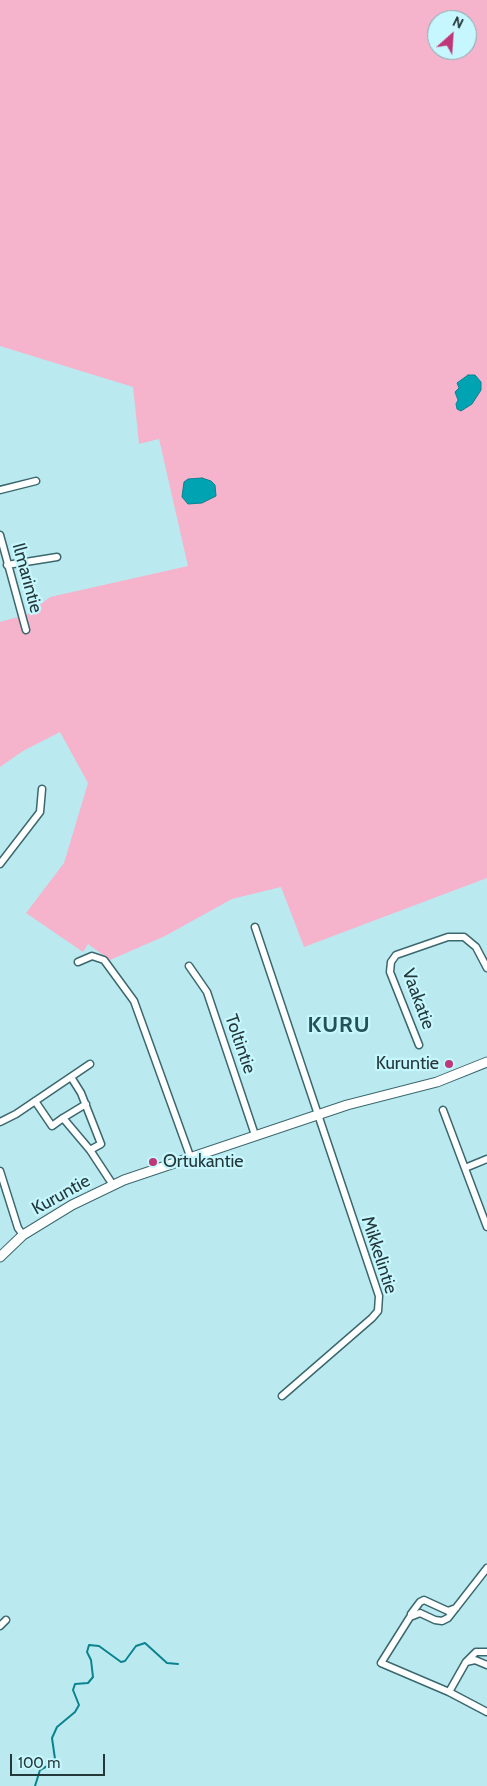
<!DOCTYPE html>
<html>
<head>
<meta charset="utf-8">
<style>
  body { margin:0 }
  #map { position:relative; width:487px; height:1786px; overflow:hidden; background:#baeaf0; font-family:Cabin,sans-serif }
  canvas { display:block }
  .north { position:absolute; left:427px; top:10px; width:50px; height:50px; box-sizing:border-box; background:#c7f7fe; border:1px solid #86aaaf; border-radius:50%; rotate:26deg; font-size:14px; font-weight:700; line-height:20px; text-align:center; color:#243739 }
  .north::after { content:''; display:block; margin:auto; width:18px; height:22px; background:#be3778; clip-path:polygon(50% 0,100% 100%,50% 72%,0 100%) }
  .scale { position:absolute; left:10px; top:1754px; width:95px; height:22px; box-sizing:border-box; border:2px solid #243739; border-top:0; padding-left:6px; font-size:15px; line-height:18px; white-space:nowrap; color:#243739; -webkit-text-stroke:4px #c7f7fe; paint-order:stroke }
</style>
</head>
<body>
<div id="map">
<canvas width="487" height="1786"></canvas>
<div class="north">N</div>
<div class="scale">100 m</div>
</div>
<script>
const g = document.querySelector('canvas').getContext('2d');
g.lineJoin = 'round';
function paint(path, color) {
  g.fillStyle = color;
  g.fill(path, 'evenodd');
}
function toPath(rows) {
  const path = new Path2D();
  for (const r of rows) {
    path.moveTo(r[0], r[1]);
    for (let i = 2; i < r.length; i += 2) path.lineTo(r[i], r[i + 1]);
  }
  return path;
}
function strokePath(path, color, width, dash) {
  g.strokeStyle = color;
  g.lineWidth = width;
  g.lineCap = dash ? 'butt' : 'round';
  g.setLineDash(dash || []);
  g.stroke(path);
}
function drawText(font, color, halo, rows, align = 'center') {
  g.font = font + ' Cabin,sans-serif';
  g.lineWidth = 4.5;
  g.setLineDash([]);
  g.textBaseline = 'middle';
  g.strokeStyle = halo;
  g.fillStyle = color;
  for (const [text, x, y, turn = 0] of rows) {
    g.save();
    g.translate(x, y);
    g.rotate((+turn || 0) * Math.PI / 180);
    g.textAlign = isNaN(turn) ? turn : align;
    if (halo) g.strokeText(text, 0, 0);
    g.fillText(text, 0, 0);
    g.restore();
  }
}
const green = toPath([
  [0,0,487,0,487,878,304,947,281,887,232,899,165,936,110,960,88,944,83,952,26,913,64,863,88,783,60,732,23,751,0,767,0,622,28,614,50,597,188,566,159,439,139,444,133,387,0,346],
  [437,20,467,20,467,50,437,50],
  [459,388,475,396,472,404,457,409,456,404],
  [202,478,211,481,202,503,188,504,188,479]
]);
const water = toPath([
  [468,375,475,375,481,382,481,390,472,404,461,411,457,409,456,404,458,400,455,392,459,388,457,383,468,375],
  [202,478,211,481,215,485,216,496,202,503,188,504,182,497,184,482,188,479,202,478]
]);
const stream = toPath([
  [35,1786,40,1770,51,1764,55,1759,52,1738,57,1727,75,1712,79,1705,73,1690,75,1684,88,1683,93,1677,91,1660,87,1652,89,1645,99,1646,121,1662,125,1661,136,1646,145,1643,167,1663,178,1664]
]);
const street = toPath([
  [0,490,36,481],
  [0,535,26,630],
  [7,565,57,557],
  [0,864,40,812,42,789],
  [255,927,379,1296,378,1311,372,1318,282,1396],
  [78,962,92,956,104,960,134,1001,190,1156],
  [189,966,207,992,255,1135],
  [419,1045,390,972,391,962,396,955,448,937,464,937,476,947,487,968],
  [71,1077,81,1093,101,1144,90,1150],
  [35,1101,52,1126,63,1118,90,1150,113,1185],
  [443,1110,487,1227],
  [63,1118,86,1104],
  [0,1122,16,1114,90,1064],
  [465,1168,487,1159],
  [0,1171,18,1228,23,1235],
  [487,1568,448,1618,442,1621,435,1620,420,1613,410,1617,381,1663,449,1692,487,1712],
  [411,1614,420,1602,424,1600,448,1611,456,1608],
  [0,1626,6,1620],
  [466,1662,476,1652,487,1652],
  [449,1692,466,1662,475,1660,487,1665]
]);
const secondary = toPath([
  [0,1257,23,1235,72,1205,124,1180,347,1105,437,1082,487,1062]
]);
const markers = [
  [449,1064,5,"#be3778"],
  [153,1162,5,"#be3778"]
];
const streetNames = [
  ["Ilmarintie",27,578,75],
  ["Vaakatie",418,999,70],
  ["Toltintie",240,1044,71],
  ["Kuruntie",61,1195,-29],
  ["Mikkelintie",379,1255,72]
];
const poiNames = [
  ["Kuruntie",439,1064],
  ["Ortukantie",163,1162,"left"]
];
const districtNames = [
  ["KURU",339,1026]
];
paint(green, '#f6b3cc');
paint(water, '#00a3b2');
strokePath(water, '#0b838e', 1);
strokePath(stream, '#0b838e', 2);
strokePath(street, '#3b686e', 9);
strokePath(secondary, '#3b686e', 11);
strokePath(street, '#fff', 6);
strokePath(secondary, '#fff', 9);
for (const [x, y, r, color] of markers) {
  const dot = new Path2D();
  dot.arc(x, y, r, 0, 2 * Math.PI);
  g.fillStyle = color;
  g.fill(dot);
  strokePath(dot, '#c7f7fe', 2);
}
drawText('18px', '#243739', '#c7f7fe', streetNames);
drawText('18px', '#243739', '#c7f7fe', poiNames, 'right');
g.letterSpacing = '1px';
drawText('bold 22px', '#255257', '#c7f7fe', districtNames);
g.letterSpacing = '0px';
</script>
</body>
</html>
